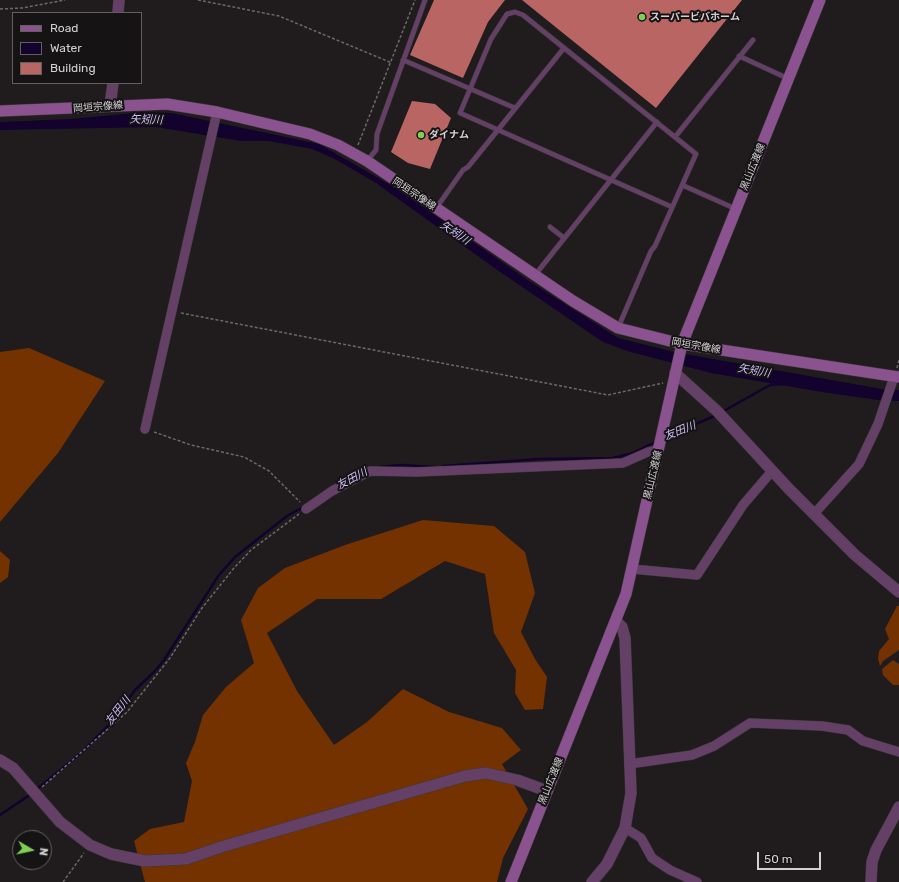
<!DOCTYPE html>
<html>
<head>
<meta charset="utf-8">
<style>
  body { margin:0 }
  #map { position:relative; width:899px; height:882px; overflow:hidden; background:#201c1e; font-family:Rubik,sans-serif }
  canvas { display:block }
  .legend { position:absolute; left:12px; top:12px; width:130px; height:72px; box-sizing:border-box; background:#161314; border:1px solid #625f60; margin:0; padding:5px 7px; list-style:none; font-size:12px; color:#d3d0d1 }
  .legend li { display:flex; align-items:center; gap:8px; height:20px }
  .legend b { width:20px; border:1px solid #625f60 }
  .north { position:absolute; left:12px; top:830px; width:40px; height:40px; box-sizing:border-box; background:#161314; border:1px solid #625f60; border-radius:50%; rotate:99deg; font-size:11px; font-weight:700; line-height:16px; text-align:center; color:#d3d0d1 }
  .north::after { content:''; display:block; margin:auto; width:14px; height:18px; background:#7fd052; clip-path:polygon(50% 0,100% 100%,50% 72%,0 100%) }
  .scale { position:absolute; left:757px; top:852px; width:64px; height:18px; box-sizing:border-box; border:2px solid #d3d0d1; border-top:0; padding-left:5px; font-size:12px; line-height:14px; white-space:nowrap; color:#d3d0d1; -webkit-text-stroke:3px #161314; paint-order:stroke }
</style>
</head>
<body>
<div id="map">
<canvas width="899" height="882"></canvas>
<ul class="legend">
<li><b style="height:5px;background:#8b5290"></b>Road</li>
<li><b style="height:11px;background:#13012e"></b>Water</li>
<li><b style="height:11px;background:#b86564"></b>Building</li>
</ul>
<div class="north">N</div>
<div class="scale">50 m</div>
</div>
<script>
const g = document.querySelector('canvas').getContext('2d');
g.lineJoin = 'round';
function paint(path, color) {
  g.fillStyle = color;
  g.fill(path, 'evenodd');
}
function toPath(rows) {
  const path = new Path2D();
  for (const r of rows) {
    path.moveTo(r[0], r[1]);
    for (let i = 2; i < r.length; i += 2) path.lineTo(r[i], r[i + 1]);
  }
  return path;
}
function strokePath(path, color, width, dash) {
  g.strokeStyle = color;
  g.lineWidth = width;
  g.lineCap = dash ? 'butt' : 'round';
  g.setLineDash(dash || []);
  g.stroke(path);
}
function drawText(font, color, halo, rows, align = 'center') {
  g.font = font + ' Rubik,"Noto Sans JP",sans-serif';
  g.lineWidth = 4;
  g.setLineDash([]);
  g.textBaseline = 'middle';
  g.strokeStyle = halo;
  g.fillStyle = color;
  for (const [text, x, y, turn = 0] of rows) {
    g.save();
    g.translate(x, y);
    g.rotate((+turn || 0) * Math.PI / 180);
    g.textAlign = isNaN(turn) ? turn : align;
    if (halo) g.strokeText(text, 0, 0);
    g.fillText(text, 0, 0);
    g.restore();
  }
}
const forest = toPath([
  [29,348,105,381,58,453,0,522,0,352],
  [423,520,494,526,525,552,535,593,521,632,535,659,547,677,543,709,525,710,515,693,516,670,494,633,485,574,445,561,381,599,317,599,267,633,297,691,334,745,367,722,403,689,449,712,502,728,521,750,502,764,528,809,503,858,497,882,145,882,134,841,150,829,184,822,192,781,186,763,195,742,203,715,226,687,254,663,241,620,258,588,285,568,345,545],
  [0,551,10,560,8,577,0,583],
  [897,606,899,606,899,650,883,661,880,666,878,659,879,651,889,639,885,629],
  [893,660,899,664,899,685,893,685,883,675,882,669]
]);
const water = toPath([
  [145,112,171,113,319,144,399,190,526,279,618,338,674,352,882,389,899,390,899,401,878,400,822,392,711,373,627,351,603,342,493,267,376,183,335,159,312,149,269,141,241,141,156,127,0,130,0,122,71,119]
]);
const stream = toPath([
  [722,412,770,385,783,384],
  [665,437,717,415],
  [443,466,539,459,613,458,633,453,657,441],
  [380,467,401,465,436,467],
  [36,790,81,753,112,722,135,690,155,671,164,660,219,575,235,557,287,516,305,506],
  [0,815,31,794]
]);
const building = toPath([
  [434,0,505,0,488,22,463,78,410,55],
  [522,0,742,0,656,108],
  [412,101,435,104,451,118,430,169,408,163,391,152]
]);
const path = toPath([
  [198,0,279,16,392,63],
  [0,9,22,8,65,0],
  [358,145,415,0],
  [181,313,608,395,663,383],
  [897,368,899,360],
  [154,432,191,445,244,457,269,471,300,502],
  [42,787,127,712,170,658,202,608,234,568,251,550,299,514],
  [63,882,84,853]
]);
const service = toPath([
  [739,56,789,79],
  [403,60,515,108],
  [675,137,753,40],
  [367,161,376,150,377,134,425,0],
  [682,185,736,209],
  [437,207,463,170,468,167,564,48],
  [550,227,564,238],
  [535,275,657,122],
  [618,328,651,251,655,246,696,154,523,15,515,12,507,14,491,39,460,113,672,207]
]);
const minor = toPath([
  [145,429,217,112],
  [306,509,332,491,370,471,417,472,623,463,648,452,659,450],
  [814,514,859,464,878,424,894,377],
  [632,569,697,575,743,505,772,471],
  [629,764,692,755,714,746,750,723,822,726,848,730,863,741,899,752],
  [625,828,641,838,652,858,670,870,697,882]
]);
const tertiary = toPath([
  [118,13,119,0],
  [110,106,113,83],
  [675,373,717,411,789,489,855,555,899,592],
  [0,760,13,768,60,822,90,845,111,854,145,861,186,859,221,847,465,776,486,773,517,780,547,791],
  [592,882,607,864,625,828,631,793,625,638,622,627,616,621],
  [871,882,872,862,876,850,899,807]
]);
const secondary = toPath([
  [0,111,167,104,217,112,310,134,338,145,367,161,573,301,618,328,682,344,899,377],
  [511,882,626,594,682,344,820,0]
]);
const markers = [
  [642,17,4,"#7fd052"],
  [421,135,4,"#7fd052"]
];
const poiNames = [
  ["スーパービバホーム",650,17],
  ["ダイナム",429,135]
];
const streetNames = [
  ["岡垣宗像線",98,107,-4],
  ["黒山広渡線",753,167,-68],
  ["岡垣宗像線",414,194,34],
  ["岡垣宗像線",696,346,10],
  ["黒山広渡線",653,475,-77],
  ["黒山広渡線",551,781,-68]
];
const waterNames = [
  ["矢矧川",146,120,2],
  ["矢矧川",455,233,34],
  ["矢矧川",754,371,10],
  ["友田川",680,431,-22],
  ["友田川",352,479,-28],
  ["友田川",118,711,-52]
];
paint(forest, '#733200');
paint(water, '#13012e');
strokePath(stream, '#13012e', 2.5);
paint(building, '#b86564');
strokePath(service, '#3d393b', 5.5);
strokePath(minor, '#3d393b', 10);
strokePath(tertiary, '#3d393b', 12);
strokePath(secondary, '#3d393b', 12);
strokePath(path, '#6c696a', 1.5, [3, 2]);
strokePath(service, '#644066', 4.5);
strokePath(minor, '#644066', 9);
strokePath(tertiary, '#644066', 11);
strokePath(secondary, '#8b5290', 11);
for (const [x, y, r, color] of markers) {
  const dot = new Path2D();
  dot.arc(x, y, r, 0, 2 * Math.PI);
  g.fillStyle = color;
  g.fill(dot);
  strokePath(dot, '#161314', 1.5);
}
drawText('bold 10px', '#d3d0d1', '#161314', poiNames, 'left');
drawText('10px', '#d3d0d1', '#161314', streetNames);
drawText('italic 11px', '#c9bbf5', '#161314', waterNames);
</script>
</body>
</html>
